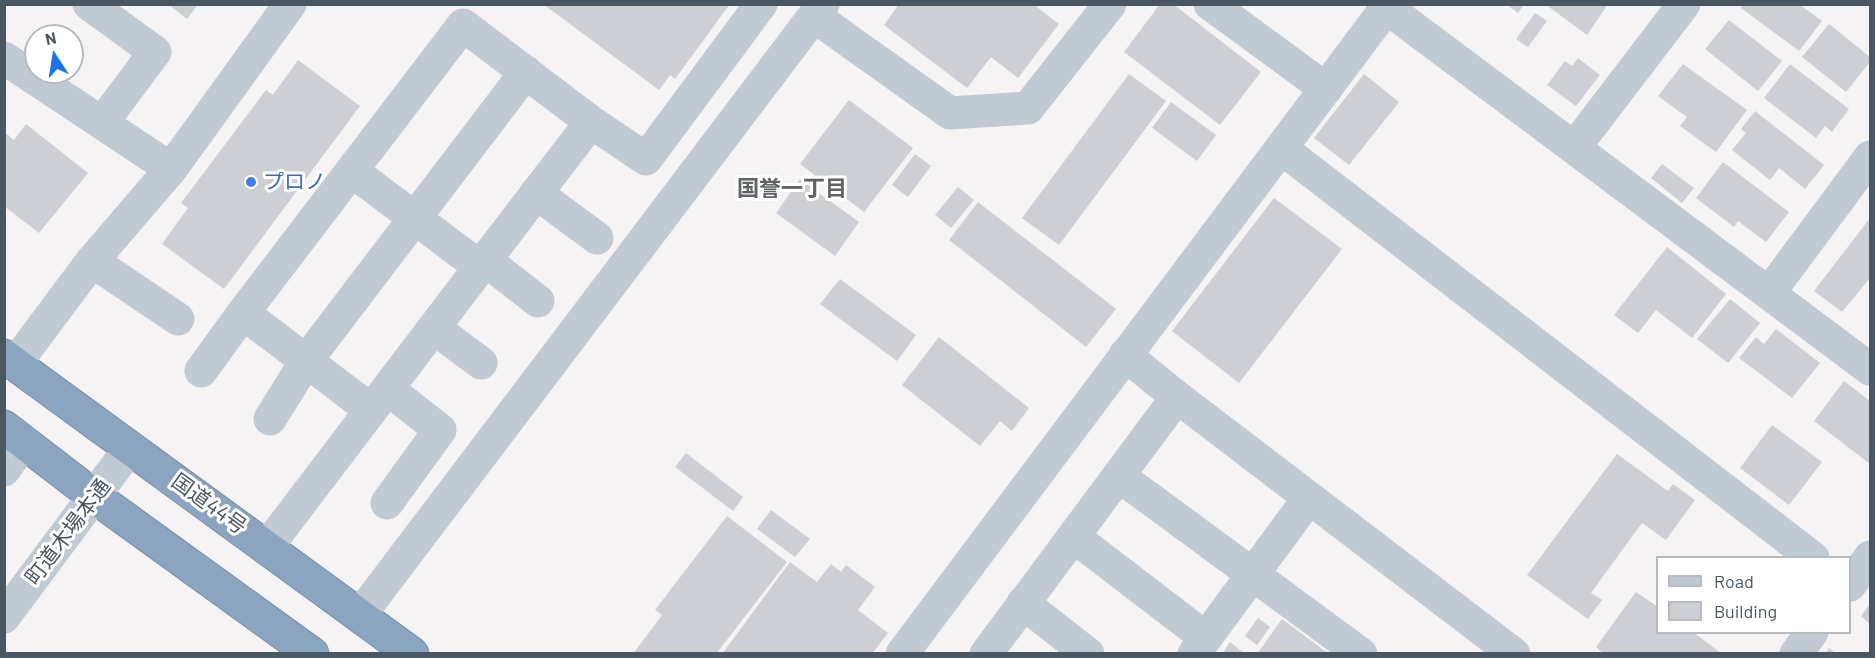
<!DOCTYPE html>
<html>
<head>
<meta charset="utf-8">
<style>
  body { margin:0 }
  #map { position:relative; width:1875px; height:658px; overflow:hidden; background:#f5f3f3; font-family:Barlow,sans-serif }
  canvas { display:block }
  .frame { position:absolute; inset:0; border:6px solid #4a5661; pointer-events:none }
  .legend { position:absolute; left:1656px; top:556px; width:195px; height:78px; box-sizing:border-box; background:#fff; border:2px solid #b7bbc0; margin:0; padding:8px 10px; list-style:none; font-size:18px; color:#4a5661 }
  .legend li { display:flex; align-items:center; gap:12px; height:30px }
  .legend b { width:30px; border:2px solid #b7bbc0 }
  .north { position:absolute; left:24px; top:24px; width:60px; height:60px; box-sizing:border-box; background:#fff; border:2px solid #b7bbc0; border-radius:50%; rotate:348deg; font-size:16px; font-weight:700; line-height:24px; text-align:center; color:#4a5661 }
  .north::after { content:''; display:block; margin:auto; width:21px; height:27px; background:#1a73e8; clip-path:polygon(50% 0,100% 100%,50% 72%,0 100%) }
</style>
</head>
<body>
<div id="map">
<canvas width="1875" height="658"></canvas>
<div class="frame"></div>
<ul class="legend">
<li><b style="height:8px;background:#c1cad2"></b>Road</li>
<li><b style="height:16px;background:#cdcfd5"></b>Building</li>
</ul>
<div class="north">N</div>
</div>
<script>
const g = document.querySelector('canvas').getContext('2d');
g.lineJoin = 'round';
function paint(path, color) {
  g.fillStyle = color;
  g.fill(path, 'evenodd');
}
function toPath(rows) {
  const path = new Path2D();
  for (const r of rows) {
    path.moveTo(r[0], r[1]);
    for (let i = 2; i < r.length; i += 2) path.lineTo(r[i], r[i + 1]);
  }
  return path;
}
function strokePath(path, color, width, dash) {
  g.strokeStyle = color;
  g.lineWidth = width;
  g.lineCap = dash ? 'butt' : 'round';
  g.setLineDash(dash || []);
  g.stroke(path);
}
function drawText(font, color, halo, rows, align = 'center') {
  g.font = font + ' Barlow,"Noto Sans JP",sans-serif';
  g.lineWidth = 6;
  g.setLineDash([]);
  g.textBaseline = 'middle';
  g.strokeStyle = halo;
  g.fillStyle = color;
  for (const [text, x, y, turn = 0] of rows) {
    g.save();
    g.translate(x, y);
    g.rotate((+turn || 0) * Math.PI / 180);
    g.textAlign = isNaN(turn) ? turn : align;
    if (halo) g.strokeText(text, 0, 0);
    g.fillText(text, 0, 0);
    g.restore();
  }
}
const building = toPath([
  [168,4,198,4,187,19],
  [543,4,730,4,675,79,670,75,659,90],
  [899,4,1033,4,1059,24,1018,78,991,57,967,88,884,25],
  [1160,4,1173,4,1261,72,1220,125,1124,52],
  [1506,4,1524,4,1518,13],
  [1545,4,1608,4,1587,35],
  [1743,4,1799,4,1822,21,1799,51,1741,8],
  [1535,13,1547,21,1528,47,1516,39],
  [1729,20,1782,61,1758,91,1705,49],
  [1829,24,1870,57,1870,62,1846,92,1802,57],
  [1578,58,1600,75,1576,106,1547,85,1565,61,1572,66],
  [298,60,360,106,224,289,162,244,188,208,181,203,266,90,273,95],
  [1683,64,1747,110,1716,152,1680,126,1687,117,1658,96],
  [1790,64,1849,109,1832,132,1825,126,1816,138,1764,98],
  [1129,74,1166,101,1059,245,1022,218],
  [1364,74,1399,102,1349,165,1314,138],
  [849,100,913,148,864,212,800,164],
  [1171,102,1216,135,1197,161,1152,128],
  [1755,111,1824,165,1805,189,1779,168,1770,180,1732,150,1746,133,1741,129],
  [26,124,88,173,39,233,4,206,4,137,7,134,14,140],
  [915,154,931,166,908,197,892,185],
  [1723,162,1789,212,1766,242,1738,221,1734,227,1696,198],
  [1662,164,1694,188,1682,203,1651,178],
  [800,179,859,222,835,256,776,213],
  [958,187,974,200,951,228,935,215],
  [1274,198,1342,249,1239,383,1172,331],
  [978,202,1116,309,1086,347,949,240],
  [1870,218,1870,278,1842,312,1814,291],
  [1667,247,1726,294,1692,338,1656,310,1638,333,1614,315],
  [840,279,916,335,897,361,820,304],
  [1730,299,1760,323,1728,363,1697,339],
  [1776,329,1820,363,1792,398,1739,358,1756,337,1764,344],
  [939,337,1029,408,1012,431,1000,421,980,446,902,385],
  [1844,381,1870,401,1870,464,1814,421],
  [1772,425,1822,462,1789,505,1740,468],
  [686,453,743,497,733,511,675,467],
  [1617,454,1668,491,1673,484,1695,500,1666,540,1642,523,1591,593,1602,600,1588,619,1527,575],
  [771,510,810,539,795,557,757,529],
  [727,516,787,562,716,654,633,654,662,615,655,610],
  [790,562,817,582,831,564,841,572,846,565,875,587,858,610,888,633,872,654,722,654],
  [1636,592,1658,607,1658,632,1693,632,1722,654,1604,654,1596,647],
  [1870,604,1870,624,1861,616],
  [1258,618,1270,627,1257,645,1245,636],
  [1282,619,1329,654,1257,654],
  [1230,642,1245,654,1222,654],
  [1829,648,1837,654,1825,654]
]);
const minor = toPath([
  [89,4,155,52,102,123],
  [1210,4,1326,89],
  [1387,8,1870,369],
  [814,16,950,113,1028,108,1110,4],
  [4,58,171,169],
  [591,122,646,159,761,4],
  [1281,148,1813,558],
  [1574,148,1684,4],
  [352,171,480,267],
  [536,193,597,238],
  [485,260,538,301],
  [92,261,178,319],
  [1769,293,1870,157],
  [434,328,481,363],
  [1125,355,1177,397],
  [15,364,92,261,171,169,290,4],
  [201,371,243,313],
  [270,419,306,361,526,72],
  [4,470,24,442],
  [1119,476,1361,654],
  [387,503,440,430,388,389],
  [1074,537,1206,638],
  [267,547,480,267,591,122,463,25,243,313,371,410],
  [1850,585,1870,557],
  [1023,603,1088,654],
  [360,615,823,4],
  [4,617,130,448],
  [902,654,1389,4],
  [986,654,1177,397,1514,654],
  [1194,654,1309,498],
  [1796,654,1812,632]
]);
const highway = toPath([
  [4,356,412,654],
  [4,427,95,497,312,654]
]);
const markers = [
  [251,182,6,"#3f7fe0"]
];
const shopNames = [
  ["プロノ",263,182]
];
const streetNames = [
  ["国道44号",209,504,36],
  ["町道木場本通",68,532,-53]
];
const neighbourhoodNames = [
  ["国誉一丁目",792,189]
];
paint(building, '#cdcfd5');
strokePath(highway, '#7690ad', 35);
strokePath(minor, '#c1cad2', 33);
strokePath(highway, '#8ba5c1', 33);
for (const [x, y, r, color] of markers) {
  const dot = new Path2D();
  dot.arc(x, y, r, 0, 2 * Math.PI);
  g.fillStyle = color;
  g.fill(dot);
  strokePath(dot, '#fff', 2);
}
drawText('21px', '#366cbe', '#fff', shopNames, 'left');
drawText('21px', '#4a5661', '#fff', streetNames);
drawText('bold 22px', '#5f6368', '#fff', neighbourhoodNames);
</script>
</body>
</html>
